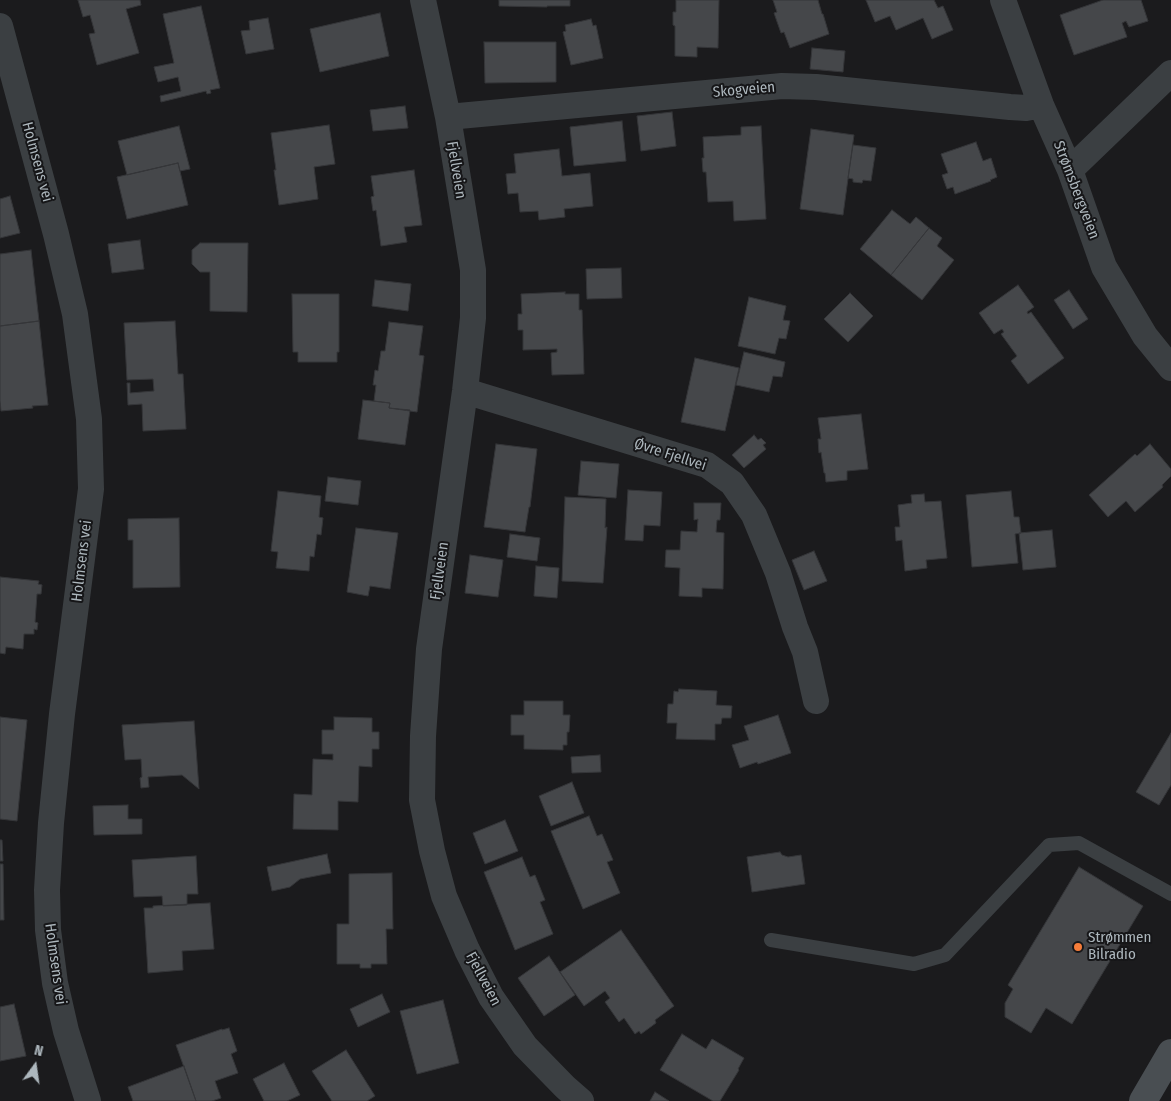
<!DOCTYPE html>
<html>
<head>
<meta charset="utf-8">
<style>
  body { margin:0 }
  #map { position:relative; width:1171px; height:1101px; overflow:hidden; background:#1b1b1d; font-family:"Fira Sans Condensed",sans-serif }
  canvas { display:block }
  .north { position:absolute; left:10px; top:1041px; width:50px; height:50px; -webkit-text-stroke:4px #161618; paint-order:stroke; rotate:14deg; font-size:14px; font-weight:700; line-height:20px; text-align:center; color:#adb7bd }
  .north::after { content:''; display:block; margin:auto; width:18px; height:22px; background:#adb7bd; clip-path:polygon(50% 0,100% 100%,50% 72%,0 100%) }
</style>
</head>
<body>
<div id="map">
<canvas width="1171" height="1101"></canvas>
<div class="north">N</div>
</div>
<script>
const g = document.querySelector('canvas').getContext('2d');
g.lineJoin = 'round';
function paint(path, color) {
  g.fillStyle = color;
  g.fill(path, 'evenodd');
}
function toPath(rows) {
  const path = new Path2D();
  for (const r of rows) {
    path.moveTo(r[0], r[1]);
    for (let i = 2; i < r.length; i += 2) path.lineTo(r[i], r[i + 1]);
  }
  return path;
}
function strokePath(path, color, width, dash) {
  g.strokeStyle = color;
  g.lineWidth = width;
  g.lineCap = dash ? 'butt' : 'round';
  g.setLineDash(dash || []);
  g.stroke(path);
}
function drawText(font, color, halo, rows, align = 'center') {
  g.font = font + ' "Fira Sans Condensed",sans-serif';
  g.lineWidth = 4;
  g.setLineDash([]);
  g.textBaseline = 'middle';
  g.strokeStyle = halo;
  g.fillStyle = color;
  for (const [text, x, y, turn = 0] of rows) {
    g.save();
    g.translate(x, y);
    g.rotate((+turn || 0) * Math.PI / 180);
    g.textAlign = isNaN(turn) ? turn : align;
    if (halo) g.strokeText(text, 0, 0);
    g.fillText(text, 0, 0);
    g.restore();
  }
}
const building = toPath([
  [78,0,140,0,141,5,126,9,139,53,97,65,89,34,95,33,90,15,83,17,78,0],
  [499,0,570,0,570,6,547,6,547,7,499,6,499,0],
  [676,0,719,0,718,48,697,47,697,57,675,56,675,26,673,25,673,12,676,12,676,0],
  [773,0,818,0,822,14,823,14,829,34,790,48,784,32,781,33,774,13,777,12,773,0],
  [866,0,934,0,938,8,943,6,953,30,932,39,923,18,896,30,890,16,875,22,866,0],
  [1103,0,1141,0,1148,21,1129,27,1126,21,1122,23,1127,37,1074,55,1060,15,1103,0],
  [201,6,220,88,210,90,211,93,207,94,206,91,161,102,160,96,181,91,178,77,158,82,154,67,174,63,163,14,201,6],
  [380,13,389,56,320,72,310,29,380,13],
  [268,18,274,49,246,54,241,31,250,30,249,21,268,18],
  [591,19,593,26,596,25,603,58,571,65,563,32,566,31,565,25,591,19],
  [484,42,556,42,556,82,485,83,484,42],
  [812,48,845,51,843,72,810,69,812,48],
  [405,106,408,128,373,131,370,110,405,106],
  [672,112,676,146,641,151,637,116,672,112],
  [622,121,626,161,574,166,570,127,622,121],
  [329,125,335,164,314,167,318,199,279,205,274,170,276,170,271,133,329,125],
  [179,126,190,169,180,171,178,163,127,175,118,141,179,126],
  [761,126,766,219,734,221,733,201,708,202,706,172,703,172,702,158,704,158,703,137,741,135,741,127,761,126],
  [811,129,854,135,843,215,800,209,811,129],
  [976,142,983,161,991,158,997,177,990,180,991,181,955,194,953,187,947,189,942,175,948,173,941,154,976,142],
  [853,145,876,148,871,181,863,180,862,183,853,182,853,179,848,178,853,145],
  [559,149,562,176,590,173,593,206,564,209,565,217,539,220,538,211,520,212,518,193,508,194,506,174,516,173,514,154,559,149],
  [178,163,188,205,127,219,117,177,178,163],
  [414,170,422,225,404,227,407,242,381,246,376,210,373,211,371,197,374,196,371,176,414,170],
  [10,196,20,233,0,238,0,199,10,196],
  [892,210,910,224,916,217,929,228,891,275,860,249,892,210],
  [929,228,942,238,937,246,954,260,922,300,891,275,929,228],
  [140,240,144,269,112,273,108,244,140,240],
  [200,243,248,243,247,312,210,311,210,272,200,272,192,264,192,250,200,243],
  [31,250,39,321,0,326,0,254,31,250],
  [621,268,622,298,587,299,586,269,621,268],
  [375,280,411,284,408,311,372,306,375,280],
  [1018,285,1034,307,1027,312,1028,314,1031,312,1064,358,1028,384,1011,361,1017,356,1001,334,1004,332,1002,329,994,334,979,313,1018,285],
  [1069,290,1088,319,1073,329,1054,300,1069,290],
  [565,292,565,294,579,294,579,310,582,310,584,374,552,375,551,353,557,352,557,349,523,350,523,330,518,330,518,314,522,314,521,294,565,292],
  [850,293,873,316,848,342,824,319,850,293],
  [292,294,339,294,339,352,337,352,337,362,298,362,298,352,293,352,292,294],
  [749,297,786,306,783,320,790,321,786,339,779,338,775,354,738,346,749,297],
  [39,321,48,405,32,406,33,408,1,411,0,401,0,326,39,321],
  [175,321,178,374,183,374,186,429,143,431,142,404,128,405,127,383,130,383,130,393,154,391,153,379,127,380,124,323,175,321],
  [389,322,423,326,419,355,424,356,417,412,389,408,390,403,374,401,376,385,373,385,375,370,378,371,381,351,385,351,389,322],
  [744,352,785,362,782,377,773,376,769,392,736,385,744,352],
  [695,358,739,368,725,431,681,422,695,358],
  [363,400,390,403,389,408,410,410,405,445,358,439,363,400],
  [861,414,868,469,847,471,847,480,826,482,825,473,824,473,821,452,819,453,818,439,821,439,818,418,861,414],
  [754,435,758,440,761,438,766,443,763,445,766,449,744,468,732,455,754,435],
  [496,444,537,449,530,507,529,507,525,532,484,527,496,444],
  [1150,444,1171,469,1171,476,1162,485,1163,487,1135,512,1126,501,1108,517,1089,495,1135,454,1137,456,1150,444],
  [581,461,619,464,616,498,578,495,581,461],
  [328,477,361,481,358,505,325,501,328,477],
  [628,490,662,492,660,526,644,525,643,541,625,540,628,490],
  [278,491,321,496,319,517,323,518,321,535,317,534,314,557,310,556,309,571,276,568,278,552,271,551,278,491],
  [1011,491,1014,517,1019,517,1021,533,1015,534,1018,563,972,567,966,495,1011,491],
  [924,494,925,502,941,501,947,558,926,560,927,568,905,571,902,540,896,541,895,527,900,527,898,505,912,503,911,495,924,494],
  [565,497,606,499,605,528,607,527,603,583,562,581,565,497],
  [694,503,721,503,720,520,717,520,716,532,724,533,723,589,702,588,702,597,679,596,680,568,665,567,666,550,680,550,681,531,697,532,698,519,694,520,694,503],
  [179,518,180,587,133,588,133,540,128,540,128,519,179,518],
  [356,528,398,533,390,589,370,586,368,596,347,592,356,528],
  [1052,530,1056,567,1023,570,1019,533,1052,530],
  [510,534,540,538,537,561,507,557,510,534],
  [814,551,827,581,804,590,792,560,814,551],
  [470,555,503,560,498,597,465,593,470,555],
  [536,566,559,568,557,598,534,596,536,566],
  [0,577,39,581,38,584,42,585,41,594,37,594,35,622,38,623,37,630,34,629,34,634,24,634,23,649,6,647,5,654,0,653,0,577],
  [679,689,717,691,716,705,732,706,731,718,722,718,721,724,715,724,715,740,676,739,677,723,667,723,668,704,673,704,674,691,678,692,679,689],
  [524,701,563,701,563,715,570,715,569,732,567,732,567,745,563,745,563,750,524,749,524,735,511,735,511,715,524,715,524,701],
  [778,715,791,753,758,764,757,762,740,768,732,745,749,740,744,726,778,715],
  [0,717,27,720,17,821,0,819,0,717],
  [334,717,372,718,372,732,379,732,379,749,372,749,372,767,359,766,358,802,338,801,338,830,293,829,294,794,312,795,313,759,333,760,333,754,322,754,322,730,334,730,334,717],
  [194,721,199,789,182,775,148,777,149,787,141,788,140,778,142,777,141,759,125,760,122,725,194,721],
  [1171,733,1171,785,1159,805,1136,792,1171,733],
  [600,755,601,772,572,773,571,757,600,755],
  [572,782,584,813,551,826,539,796,572,782],
  [128,805,128,819,142,819,142,834,94,835,93,806,128,805],
  [589,816,597,836,602,834,613,860,607,862,620,893,583,909,551,831,589,816],
  [505,820,518,851,485,864,473,833,505,820],
  [0,840,2,840,3,861,0,861,0,840],
  [780,852,782,855,788,857,801,855,805,884,752,892,747,857,780,852],
  [327,854,331,873,300,879,290,887,272,891,267,867,327,854],
  [196,856,198,894,187,894,187,905,163,906,162,896,134,897,132,860,196,856],
  [522,857,530,877,535,875,545,900,540,902,553,934,515,950,484,872,522,857],
  [0,864,3,864,4,920,0,920,0,864],
  [1079,867,1143,906,1072,1024,1046,1008,1031,1033,1005,1017,1005,1003,1013,989,1008,985,1079,867],
  [392,873,393,929,386,929,387,964,371,964,371,968,360,968,360,964,337,964,337,924,349,924,349,874,392,873],
  [210,903,214,949,182,951,183,970,148,973,144,908,153,908,153,906,210,903],
  [621,930,674,1006,655,1020,656,1023,641,1034,639,1031,635,1034,624,1018,619,1022,605,1002,610,998,605,991,584,1006,560,972,621,930],
  [549,956,575,995,544,1016,518,978,549,956],
  [382,994,390,1012,358,1027,350,1009,382,994],
  [443,1000,459,1063,417,1074,400,1011,443,1000],
  [14,1004,26,1056,0,1061,0,1007,14,1004],
  [229,1028,237,1051,231,1054,238,1073,215,1081,221,1098,212,1101,196,1101,176,1045,222,1029,222,1030,229,1028],
  [682,1034,706,1049,712,1039,744,1058,738,1069,739,1070,720,1101,713,1101,660,1070,682,1034],
  [346,1050,375,1096,367,1101,332,1101,312,1071,346,1050],
  [284,1063,300,1095,287,1101,264,1101,253,1079,284,1063],
  [184,1066,196,1101,133,1101,128,1087,184,1066],
  [655,1092,669,1101,650,1101,655,1092]
]);
const lane = toPath([
  [771,940,914,964,945,955,1049,845,1079,843,1171,894]
]);
const street = toPath([
  [423,0,448,117,473,270,473,318,465,391,429,649,423,736,422,800,432,851,444,896,467,950,491,997,525,1046,565,1087,581,1101],
  [1003,0,1041,105,1070,170,1104,267,1145,336,1171,368],
  [0,26,56,234,75,314,89,419,91,489,62,714,51,823,47,890,48,930,55,983,66,1031,88,1101],
  [448,117,782,86,816,87,1010,107,1026,108,1041,105],
  [1070,170,1171,73],
  [465,391,707,465,732,483,754,515,778,573,795,627,805,652,816,701]
]);
const secondary = toPath([
  [1143,1101,1171,1053]
]);
const markers = [
  [1078,947,5,"#f67d3a"]
];
const streetNames = [
  ["Skogveien",744,90,-5],
  ["Holmsens vei",37,162,75],
  ["Fjellveien",456,170,81],
  ["Strømsbergveien",1076,190,69],
  ["Øvre Fjellvei",670,455,18],
  ["Holmsens vei",82,561,-83],
  ["Fjellveien",440,571,-82],
  ["Holmsens vei",55,964,82],
  ["Fjellveien",483,979,62]
];
const poiNames = [
  ["Strømmen",1088,938],
  ["Bilradio",1088,955]
];
paint(building, '#45474a');
strokePath(building, '#353639', 1);
strokePath(lane, '#3b3f42', 14);
strokePath(street, '#3b3f42', 26);
strokePath(secondary, '#494e52', 28);
for (const [x, y, r, color] of markers) {
  const dot = new Path2D();
  dot.arc(x, y, r, 0, 2 * Math.PI);
  g.fillStyle = color;
  g.fill(dot);
  strokePath(dot, '#161618', 2);
}
drawText('15px', '#adb7bd', '#161618', streetNames);
drawText('15px', '#adb7bd', '#161618', poiNames, 'left');
</script>
</body>
</html>
